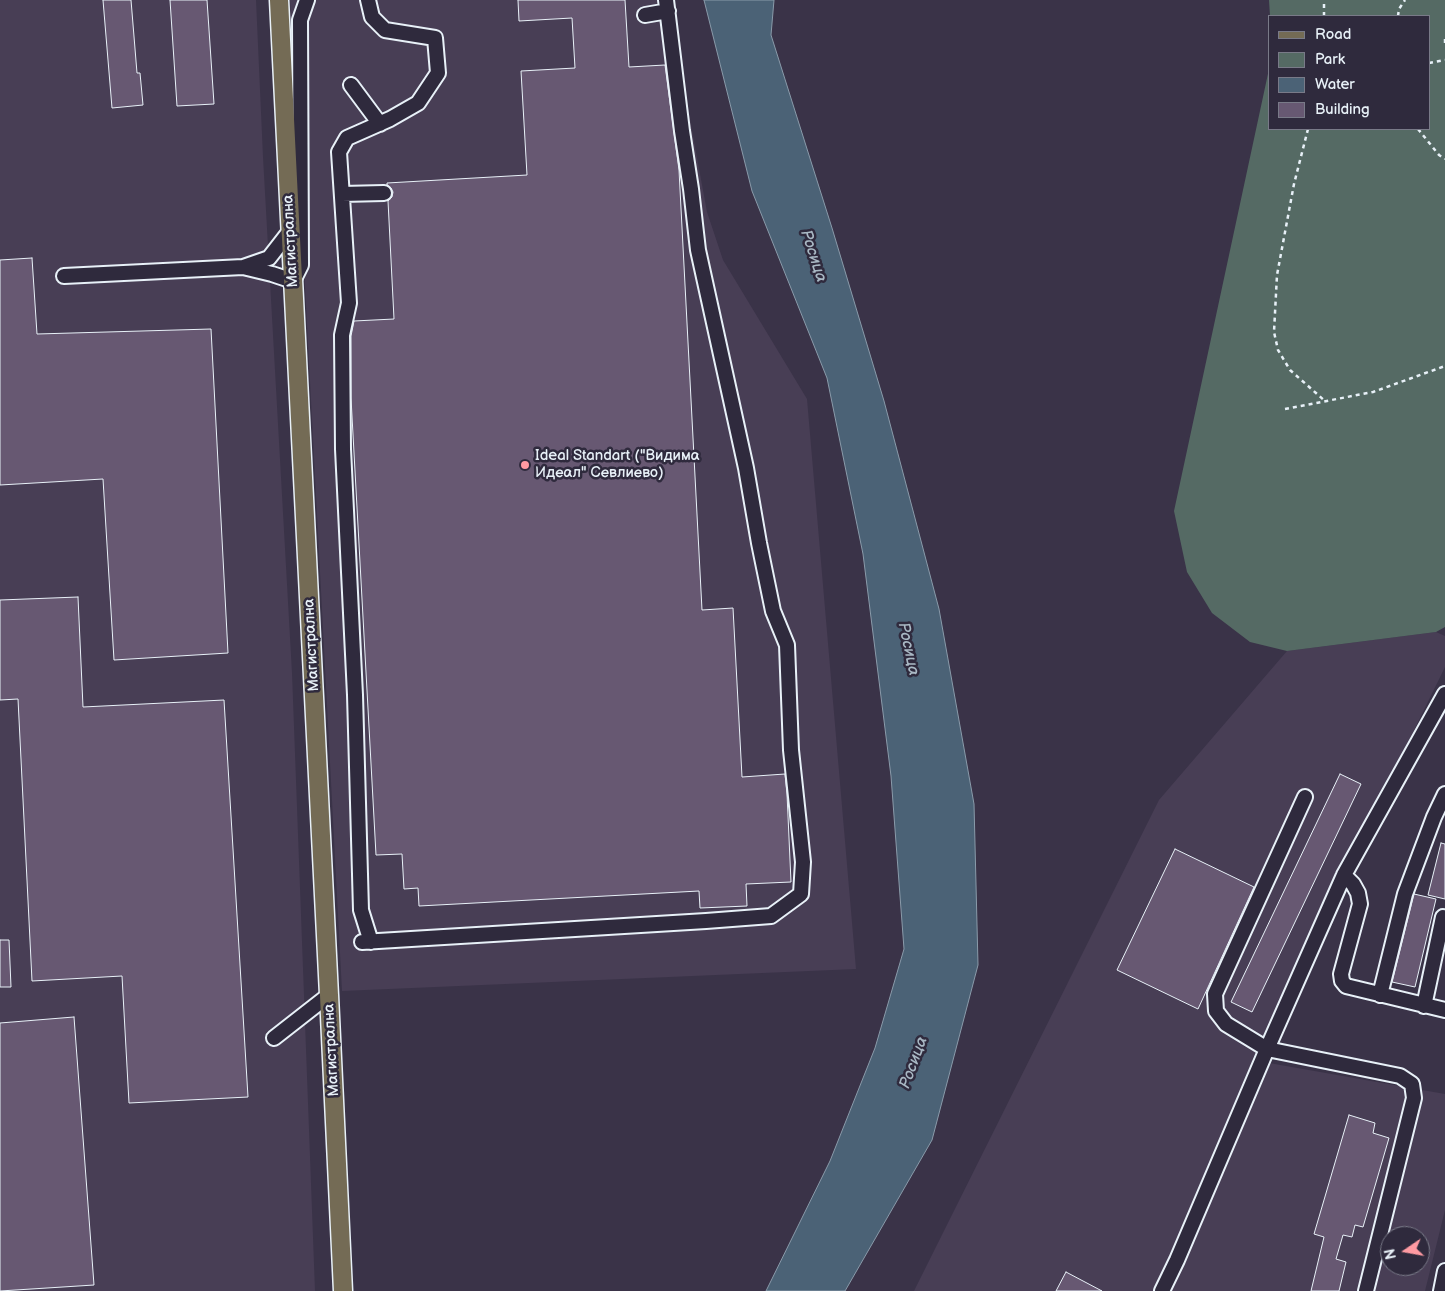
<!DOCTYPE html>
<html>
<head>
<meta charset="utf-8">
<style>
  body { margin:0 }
  #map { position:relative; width:1445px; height:1291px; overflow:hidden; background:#3a3348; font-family:"Balsamiq Sans",sans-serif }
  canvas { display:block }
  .legend { position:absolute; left:1268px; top:15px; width:162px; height:115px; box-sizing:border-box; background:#2f2a3d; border:1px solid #797a88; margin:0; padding:6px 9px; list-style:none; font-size:15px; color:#e8f1f8 }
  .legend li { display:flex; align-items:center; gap:10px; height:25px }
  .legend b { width:25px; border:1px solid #797a88 }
  .north { position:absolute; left:1380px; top:1226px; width:50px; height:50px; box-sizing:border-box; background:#2f2a3d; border:1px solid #797a88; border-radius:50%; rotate:258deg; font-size:14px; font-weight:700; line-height:20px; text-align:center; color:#e8f1f8 }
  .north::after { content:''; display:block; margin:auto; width:18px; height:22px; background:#ff9aa2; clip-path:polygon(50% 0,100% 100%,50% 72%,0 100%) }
</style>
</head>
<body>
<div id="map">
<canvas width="1445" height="1291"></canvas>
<ul class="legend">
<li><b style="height:6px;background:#746b55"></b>Road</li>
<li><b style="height:14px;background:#556a64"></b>Park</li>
<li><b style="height:14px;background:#4b6276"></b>Water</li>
<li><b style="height:14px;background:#675872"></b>Building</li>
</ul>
<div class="north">N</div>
</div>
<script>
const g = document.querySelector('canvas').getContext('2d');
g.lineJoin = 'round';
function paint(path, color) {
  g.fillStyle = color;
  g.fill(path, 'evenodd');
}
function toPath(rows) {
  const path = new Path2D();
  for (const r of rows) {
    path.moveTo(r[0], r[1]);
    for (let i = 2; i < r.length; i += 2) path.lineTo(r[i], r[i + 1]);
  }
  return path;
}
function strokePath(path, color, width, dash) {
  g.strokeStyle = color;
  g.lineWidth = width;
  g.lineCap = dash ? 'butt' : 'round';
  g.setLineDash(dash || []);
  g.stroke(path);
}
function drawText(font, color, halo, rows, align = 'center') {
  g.font = font + ' "Balsamiq Sans",sans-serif';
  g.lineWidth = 5;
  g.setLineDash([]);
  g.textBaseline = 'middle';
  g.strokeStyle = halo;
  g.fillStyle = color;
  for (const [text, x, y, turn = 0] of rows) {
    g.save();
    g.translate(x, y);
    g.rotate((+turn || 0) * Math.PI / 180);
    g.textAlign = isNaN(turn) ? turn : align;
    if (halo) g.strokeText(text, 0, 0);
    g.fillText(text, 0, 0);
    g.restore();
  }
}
const built = toPath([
  [0,0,256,0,263,157,292,673,315,1291,0,1291],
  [290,0,668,0,707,212,723,260,807,399,856,969,342,991],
  [1436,632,1445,636,1445,667,1252,1060,1445,1094,1445,1210,1425,1291,914,1291,1159,800,1287,651],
  [1390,1236,1420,1236,1420,1266,1390,1266]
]);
const green = toPath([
  [1269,0,1445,0,1445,627,1436,632,1287,651,1250,642,1212,613,1187,572,1174,511,1269,69,1269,129,1429,129,1429,16,1270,16]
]);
const water = toPath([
  [704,0,774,0,771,35,832,228,884,401,939,609,974,804,978,965,932,1140,845,1291,766,1291,830,1161,875,1048,904,949,891,776,863,554,827,378,752,191,704,0]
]);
const building = toPath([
  [103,0,131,0,137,73,140,73,143,105,112,108,103,0],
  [170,0,207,0,214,104,177,106,170,0],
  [518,0,625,0,629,67,665,65,679,170,702,610,733,608,742,777,785,774,787,794,791,882,746,884,747,906,700,908,699,891,419,906,418,888,404,889,402,854,376,855,351,398,351,336,354,321,394,319,388,201,392,197,393,192,391,188,387,185,387,183,527,175,521,71,575,68,572,18,519,21,518,0],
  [32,258,37,334,211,329,228,653,114,660,103,479,0,485,0,260,32,258],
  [78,597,83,707,224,700,248,1097,129,1103,122,976,32,981,18,699,0,700,0,600,78,597],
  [1340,774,1361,784,1252,1012,1231,1002,1340,774],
  [1441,843,1445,844,1445,899,1428,895,1441,843],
  [1175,849,1254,887,1198,1009,1117,970,1175,849],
  [1414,894,1436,899,1415,987,1392,982,1414,894],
  [0,940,9,940,11,987,0,987,0,940],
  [74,1017,94,1285,0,1291,0,1023,74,1017],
  [1349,1115,1375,1123,1373,1133,1389,1138,1363,1227,1355,1225,1352,1237,1343,1235,1336,1259,1346,1262,1339,1291,1311,1291,1324,1237,1314,1234,1349,1115],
  [1066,1272,1102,1291,1056,1291,1066,1272]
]);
const path = toPath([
  [1324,16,1324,0],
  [1398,16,1399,9,1405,0],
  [1445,39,1445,47],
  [1429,63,1445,60],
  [1308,129,1294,184,1277,275,1274,332,1278,350,1290,370,1325,401],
  [1418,129,1439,155,1445,159],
  [1285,409,1373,392,1445,366]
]);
const minor = toPath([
  [368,0,372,17,385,30,435,38,438,73,418,103,390,119,347,138,339,152,349,303,342,335,343,449,355,695,361,910,371,942],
  [645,15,668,11],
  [351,85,380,124],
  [342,194,384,193],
  [243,267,272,274,293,281,301,265,300,20,307,0],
  [64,276,243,267,269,258,290,231],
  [1305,797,1215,994,1216,1011,1226,1024,1267,1049,1400,1076,1412,1084,1414,1098,1366,1291],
  [1344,875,1353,884,1358,893,1360,904,1341,974,1342,981,1346,986,1445,1010],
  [362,942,706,921,771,916,801,894,803,862,791,750,787,645,773,611,759,543,746,468,698,250,691,189,682,131,666,0],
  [1380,995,1405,894,1434,817,1445,794],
  [1424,1006,1443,917],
  [274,1038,329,995],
  [1162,1291,1177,1260,1267,1049,1344,875,1445,694],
  [1441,1291,1445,1271]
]);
const major = toPath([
  [279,0,329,995,343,1291]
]);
const markers = [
  [525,465,5,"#ff9aa2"]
];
const streetNames = [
  ["Магистрална",291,241,-93],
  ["Магистрална",312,645,-93],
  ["Магистрална",332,1050,-93]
];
const poiNames = [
  ["Ideal Standart (\"Видима",535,456],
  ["Идеал\" Севлиево)",535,473]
];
const waterNames = [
  ["Росица",813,256,72],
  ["Росица",908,649,78],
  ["Росица",914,1063,-70]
];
paint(built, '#483e55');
paint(green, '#556a64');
paint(water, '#4b6276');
strokePath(water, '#8a9baa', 1);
paint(building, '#675872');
strokePath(building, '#e8f1f8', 1);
strokePath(minor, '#e8f1f8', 18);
strokePath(major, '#e8f1f8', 21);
strokePath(path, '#e8f1f8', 2.5, [4, 4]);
strokePath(minor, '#2f2a3d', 14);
strokePath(major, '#746b55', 18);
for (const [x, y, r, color] of markers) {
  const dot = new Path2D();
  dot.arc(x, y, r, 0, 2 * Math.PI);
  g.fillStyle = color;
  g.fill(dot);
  strokePath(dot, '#2f2a3d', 2);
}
drawText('15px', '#e8f1f8', '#2f2a3d', streetNames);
drawText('15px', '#e8f1f8', '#2f2a3d', poiNames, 'left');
drawText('italic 16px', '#a9b8c4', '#2f2a3d', waterNames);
</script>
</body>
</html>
